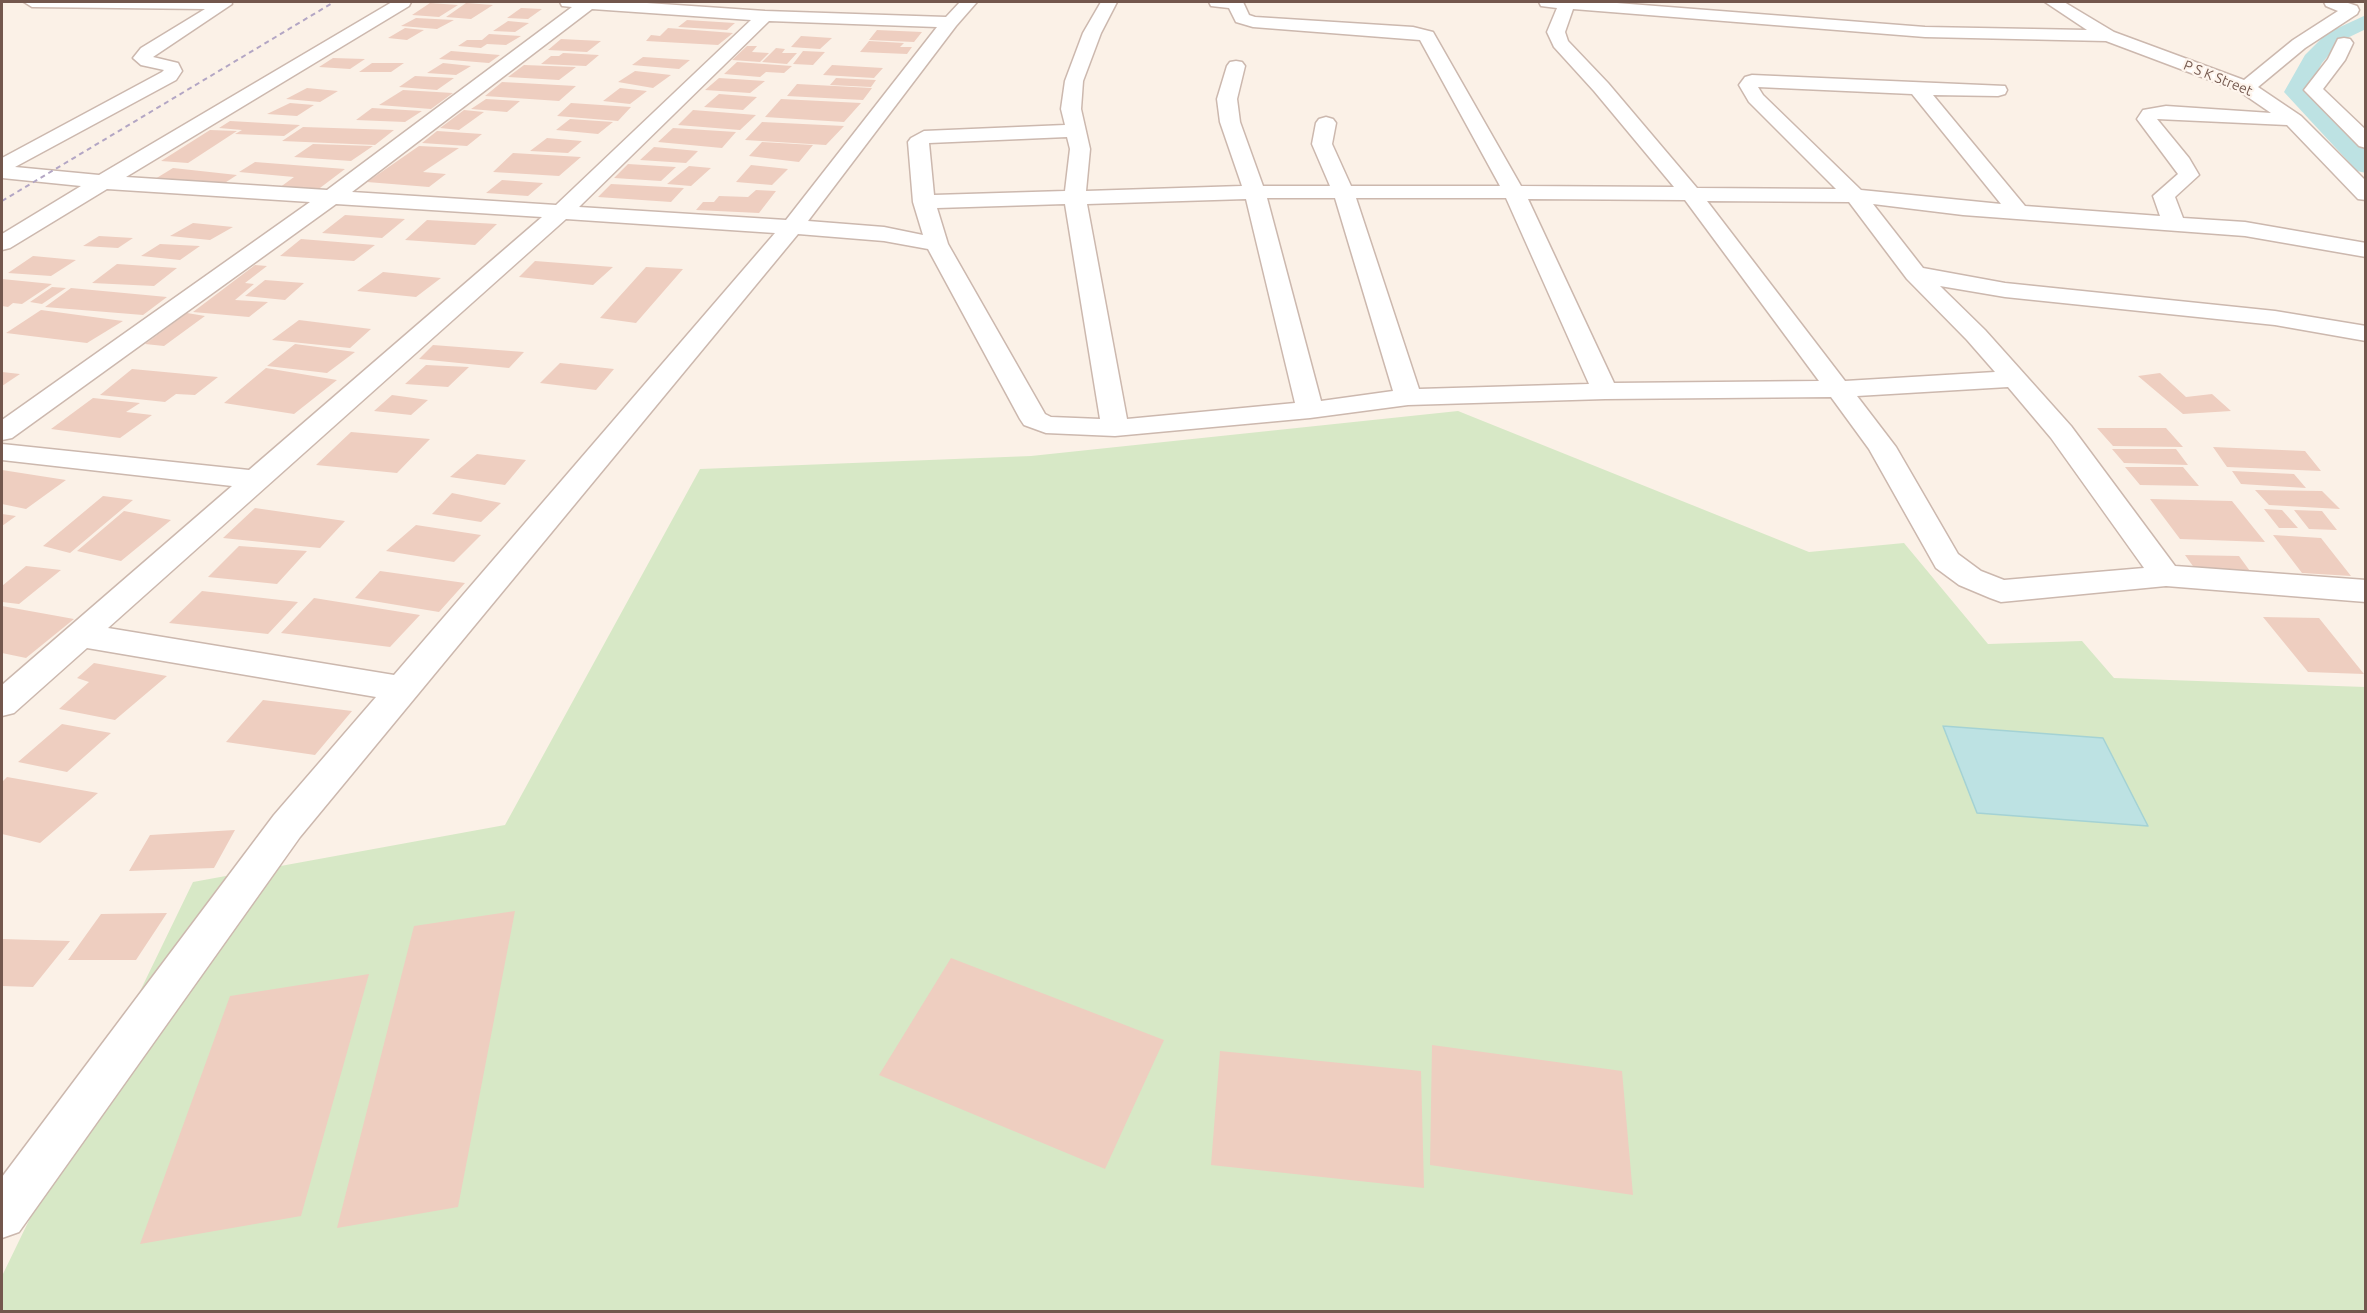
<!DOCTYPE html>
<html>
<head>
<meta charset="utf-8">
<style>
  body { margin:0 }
  #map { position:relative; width:2367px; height:1313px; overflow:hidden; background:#fbf1e7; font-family:Ubuntu,sans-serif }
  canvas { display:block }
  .frame { position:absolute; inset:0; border:3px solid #73574d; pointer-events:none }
</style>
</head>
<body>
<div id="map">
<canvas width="2367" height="1313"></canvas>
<div class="frame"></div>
</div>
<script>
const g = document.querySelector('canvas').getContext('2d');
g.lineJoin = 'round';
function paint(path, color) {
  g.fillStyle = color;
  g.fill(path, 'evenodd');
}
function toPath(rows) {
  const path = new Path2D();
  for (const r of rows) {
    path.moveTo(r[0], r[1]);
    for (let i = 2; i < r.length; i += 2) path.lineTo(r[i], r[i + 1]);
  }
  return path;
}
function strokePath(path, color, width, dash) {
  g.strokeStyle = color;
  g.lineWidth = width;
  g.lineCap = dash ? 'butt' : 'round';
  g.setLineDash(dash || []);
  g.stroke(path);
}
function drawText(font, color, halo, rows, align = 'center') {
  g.font = font + ' Ubuntu,sans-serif';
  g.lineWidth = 4.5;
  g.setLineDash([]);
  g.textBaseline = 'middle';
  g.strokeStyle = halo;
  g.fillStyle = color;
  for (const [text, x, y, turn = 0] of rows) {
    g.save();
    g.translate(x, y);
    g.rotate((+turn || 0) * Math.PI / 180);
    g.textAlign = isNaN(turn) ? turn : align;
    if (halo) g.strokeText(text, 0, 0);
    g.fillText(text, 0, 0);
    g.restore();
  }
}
const green = toPath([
  [1458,411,1809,552,1904,543,1988,644,2082,641,2114,678,2365,687,2365,1311,2,1312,2,1276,193,882,505,825,700,469,1031,456]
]);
const water = toPath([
  [1943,726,2103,738,2148,826,1977,813,1943,726]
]);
const canal = toPath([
  [2366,15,2366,29,2341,41,2322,63,2307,91,2366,151,2366,173,2357,171,2284,92,2305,55,2327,33,2366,15]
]);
const building = toPath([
  [430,3,458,5,439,17,412,15],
  [466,3,493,5,471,19,446,17],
  [521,8,542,9,528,19,507,18],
  [416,18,454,20,437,29,401,26],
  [687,20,735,23,727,30,678,27],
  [508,21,529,23,515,32,493,31],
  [405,28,424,30,407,40,388,38],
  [668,28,733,33,718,45,646,41,651,35,660,36],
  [877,30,922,32,914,42,869,40],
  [489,34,521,36,506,45,487,44,481,48,458,46,467,40,482,40],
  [801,36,832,38,820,49,791,47],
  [561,39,601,41,587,52,548,50],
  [869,41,904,43,900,47,912,47,907,54,860,52],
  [747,46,757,46,752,52,769,53,760,62,732,60],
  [776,48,785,49,782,53,797,53,787,64,762,62],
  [451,51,500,55,489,63,439,59],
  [803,51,825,52,813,65,793,64],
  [563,53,599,55,586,66,541,64,551,56,559,56],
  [643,57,690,60,679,69,632,65],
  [333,58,365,59,350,69,319,67],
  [737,62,792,66,784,73,766,72,760,77,724,74],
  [372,63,404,63,391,72,359,72],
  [443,63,471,66,456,75,427,73],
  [524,65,576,67,559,80,508,77],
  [832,65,883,68,874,78,823,75],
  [635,71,671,75,653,88,618,82],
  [415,76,454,78,437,90,399,87],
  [719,78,765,81,750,93,705,90],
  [836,78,876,80,871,87,830,85],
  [502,82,576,86,559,101,485,96],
  [797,84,872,88,863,100,787,96],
  [307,88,338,91,320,102,286,99],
  [620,88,647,91,630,104,603,101],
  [403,90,453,93,431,109,379,105],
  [719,94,757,97,743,110,704,107],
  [486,99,520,101,507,112,471,109],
  [781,99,861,103,844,122,765,117],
  [290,103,314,105,297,116,267,114],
  [571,103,631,107,618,121,557,116],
  [372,108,422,111,405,122,356,120],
  [464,110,484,112,459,130,440,128],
  [693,110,756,115,740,130,678,125],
  [570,119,613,122,598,134,556,130],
  [230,121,300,125,284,136,235,134,242,130,219,128],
  [762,122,844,126,826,145,745,140],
  [303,127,394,130,375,145,282,141],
  [673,128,736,132,722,148,658,142],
  [210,130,237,131,188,163,161,161],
  [437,131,482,134,467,146,422,143],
  [547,138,582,141,568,153,530,151],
  [762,142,813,145,799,162,749,156],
  [313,144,373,146,351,161,294,157],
  [419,146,459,148,423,172,446,174,429,187,367,182],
  [654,147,698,151,686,163,640,160],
  [513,153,581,157,559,176,493,172],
  [255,162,345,169,316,191,279,188,294,177,239,172],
  [628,164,676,167,661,181,614,178],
  [751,165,788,169,772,185,736,182],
  [689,166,711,168,691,186,667,184],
  [173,168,237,175,220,186,155,179],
  [502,180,543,183,528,196,486,193],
  [611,184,684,188,671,202,598,197],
  [756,190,776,191,759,213,696,210,703,202,714,202,719,196,748,197],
  [345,215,405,219,382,238,322,233],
  [427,220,497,224,475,245,405,240],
  [193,223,233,227,210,240,170,236],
  [99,236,133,238,118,248,83,246],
  [301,239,375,245,354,261,280,256],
  [160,244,200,246,180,260,141,256],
  [33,256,76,260,51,276,8,273],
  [535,261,613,267,593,285,519,277],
  [117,264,177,268,154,286,92,283],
  [255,265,267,266,245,283,254,284,235,300,268,302,249,317,193,312],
  [646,267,683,269,636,323,600,318],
  [383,272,441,278,416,297,357,291],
  [2,279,52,284,22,304,13,303,8,307,2,306],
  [265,280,304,283,285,300,245,296],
  [52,287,66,288,42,304,30,302],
  [71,288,167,297,143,315,45,307],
  [41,310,123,321,87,343,6,333],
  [187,313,205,316,164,346,145,344],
  [299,320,371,329,350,348,272,340],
  [295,344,355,352,327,373,267,366],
  [433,345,524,352,509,368,419,359],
  [560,363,614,369,596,390,540,383],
  [426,365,469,367,448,387,405,384],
  [266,368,337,380,294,414,224,403],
  [132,369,218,377,195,395,176,394,165,402,100,395],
  [2,372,20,374,2,386],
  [2160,373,2186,397,2212,394,2231,411,2183,414,2138,376],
  [392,395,428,400,411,415,374,411],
  [93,398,140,403,126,412,152,415,120,438,51,429],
  [2097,428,2166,428,2183,447,2113,446],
  [351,432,430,439,397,473,316,465],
  [2213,447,2305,451,2321,471,2227,467],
  [2112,449,2176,449,2188,465,2124,463],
  [477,454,526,460,505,485,450,477],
  [2125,467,2183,467,2199,486,2140,485],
  [2,470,66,480,26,509,2,504],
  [2232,471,2294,474,2306,488,2241,484],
  [2255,490,2322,491,2340,509,2269,505],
  [452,493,501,503,481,522,432,514],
  [103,496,133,500,70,553,43,546],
  [2150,499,2232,501,2265,542,2180,539],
  [255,508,345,521,320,548,223,538],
  [2264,509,2282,510,2298,528,2279,528],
  [2294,510,2322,511,2337,530,2309,529],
  [124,511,171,520,121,561,77,551],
  [2,514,16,516,2,526],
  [416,525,481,535,454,562,386,551],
  [2273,535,2321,538,2351,576,2302,573],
  [239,546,307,551,277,584,208,577],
  [2185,555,2239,556,2255,578,2200,576],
  [26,566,61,570,19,604,2,602,2,586],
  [380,571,465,583,439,612,355,598],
  [202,591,298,602,268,634,169,623],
  [314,598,420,615,390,647,281,633],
  [2,606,74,619,26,658,2,653],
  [2263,617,2319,618,2364,674,2308,672],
  [94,663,167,676,115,720,59,709,89,682,77,678],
  [263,700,352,711,315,755,226,742],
  [62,724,111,733,67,772,18,762],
  [7,777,98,793,40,843,2,834,2,782],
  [235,830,214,868,129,871,150,835],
  [515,911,458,1207,337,1228,414,926],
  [167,913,136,960,68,960,101,914],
  [2,939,70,941,33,987,2,986],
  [951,958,1164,1040,1105,1169,879,1075],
  [369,974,301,1216,140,1244,230,996],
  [1432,1045,1622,1071,1633,1195,1430,1165],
  [1220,1051,1421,1071,1424,1188,1211,1165]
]);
const minor = toPath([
  [24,2,231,2,232,4,153,57,178,63,182,71,176,80,15,167,99,175,392,2,411,2,409,6,126,177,327,190,572,7,562,6,560,2,632,2,765,11,946,17,960,2,977,2,956,26,808,221,884,227,923,235,913,202,908,142,911,138,924,131,1065,125,1061,109,1065,81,1083,33,1101,2,1117,2,1101,33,1083,81,1081,109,1090,149,1086,191,1242,186,1220,122,1217,99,1227,66,1230,62,1236,61,1242,62,1245,66,1237,99,1240,122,1263,186,1330,186,1312,144,1316,123,1319,119,1326,117,1333,119,1336,123,1332,144,1351,186,1500,186,1420,40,1253,27,1236,22,1229,8,1211,6,1209,2,1243,2,1249,15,1255,17,1413,27,1433,32,1521,186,1674,187,1594,91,1554,47,1547,32,1557,8,1541,6,1539,2,1604,2,1925,27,2087,30,2045,2,2064,2,2114,32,2244,80,2293,40,2338,11,2326,6,2324,2,2345,2,2357,6,2359,10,2357,14,2305,48,2258,87,2301,116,2366,181,2366,200,2358,199,2287,125,2157,119,2189,158,2199,175,2175,197,2183,218,2245,222,2366,243,2366,257,2245,236,1963,215,1873,204,1923,268,2005,283,2275,311,2366,326,2366,341,2275,325,2005,297,1940,286,1985,330,2071,426,2175,566,2366,580,2366,602,2166,586,2001,602,1990,598,1959,585,1936,568,1869,449,1831,397,1605,399,1408,405,1310,418,1115,436,1046,433,1024,425,1020,419,928,249,884,241,798,234,300,837,19,1232,2,1238,2,1177,274,815,376,697,87,648,14,713,2,716,2,685,232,486,2,460,2,444,249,470,542,217,336,204,12,438,2,440,2,420,310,202,107,189,10,248,2,250,2,234,81,186,2,178,2,158,162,72,164,70,141,65,133,58,141,48,205,9,32,7,24,2],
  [592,9,751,20,556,205,352,192,592,9],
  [1573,9,1925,37,2106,41,2239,91,2271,113,2166,106,2143,110,2137,119,2178,174,2153,196,2160,216,2025,206,1933,95,1998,96,2005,94,2007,90,2005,86,1752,75,1745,77,1739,85,1749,102,1836,189,1697,188,1608,83,1568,41,1565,32,1573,9],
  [769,21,937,27,786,220,579,207,769,21],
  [1758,87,1912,94,2001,204,1861,190,1763,95,1758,87],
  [1067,137,1070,149,1065,191,934,195,929,143,1067,137],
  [1267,198,1335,198,1393,391,1321,401,1267,198],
  [1356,198,1506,198,1589,384,1419,389,1356,198],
  [1246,199,1295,403,1127,419,1087,204,1246,199],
  [1528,199,1685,200,1819,381,1614,383,1528,199],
  [1707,201,1849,202,1907,279,1967,340,1995,372,1845,381,1707,201],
  [1065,204,1100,419,1051,417,1045,414,948,244,937,208,1065,204],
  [566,219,775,233,394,675,108,628,566,219],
  [2008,387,2051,438,2144,568,2004,580,1981,571,1958,554,1896,447,1857,396,2008,387],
  [2344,38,2350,39,2353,43,2345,60,2323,89,2366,130,2366,148,2359,146,2304,90,2328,59,2338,39,2344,38]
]);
const rail = toPath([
  [2,201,334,2]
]);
const farStreetnames = [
  ["P S K Street",2218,78,22]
];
paint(green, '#d7e8c6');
paint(water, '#bde2e3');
strokePath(water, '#a4d2d4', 1.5);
paint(canal, '#bde2e3');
paint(building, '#eecec0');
strokePath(minor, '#ccb8ae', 3);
paint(minor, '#fff');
strokePath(rail, '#b3a6c4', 2, [5, 4]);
drawText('14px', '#73574d', '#fef5ed', farStreetnames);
</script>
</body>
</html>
